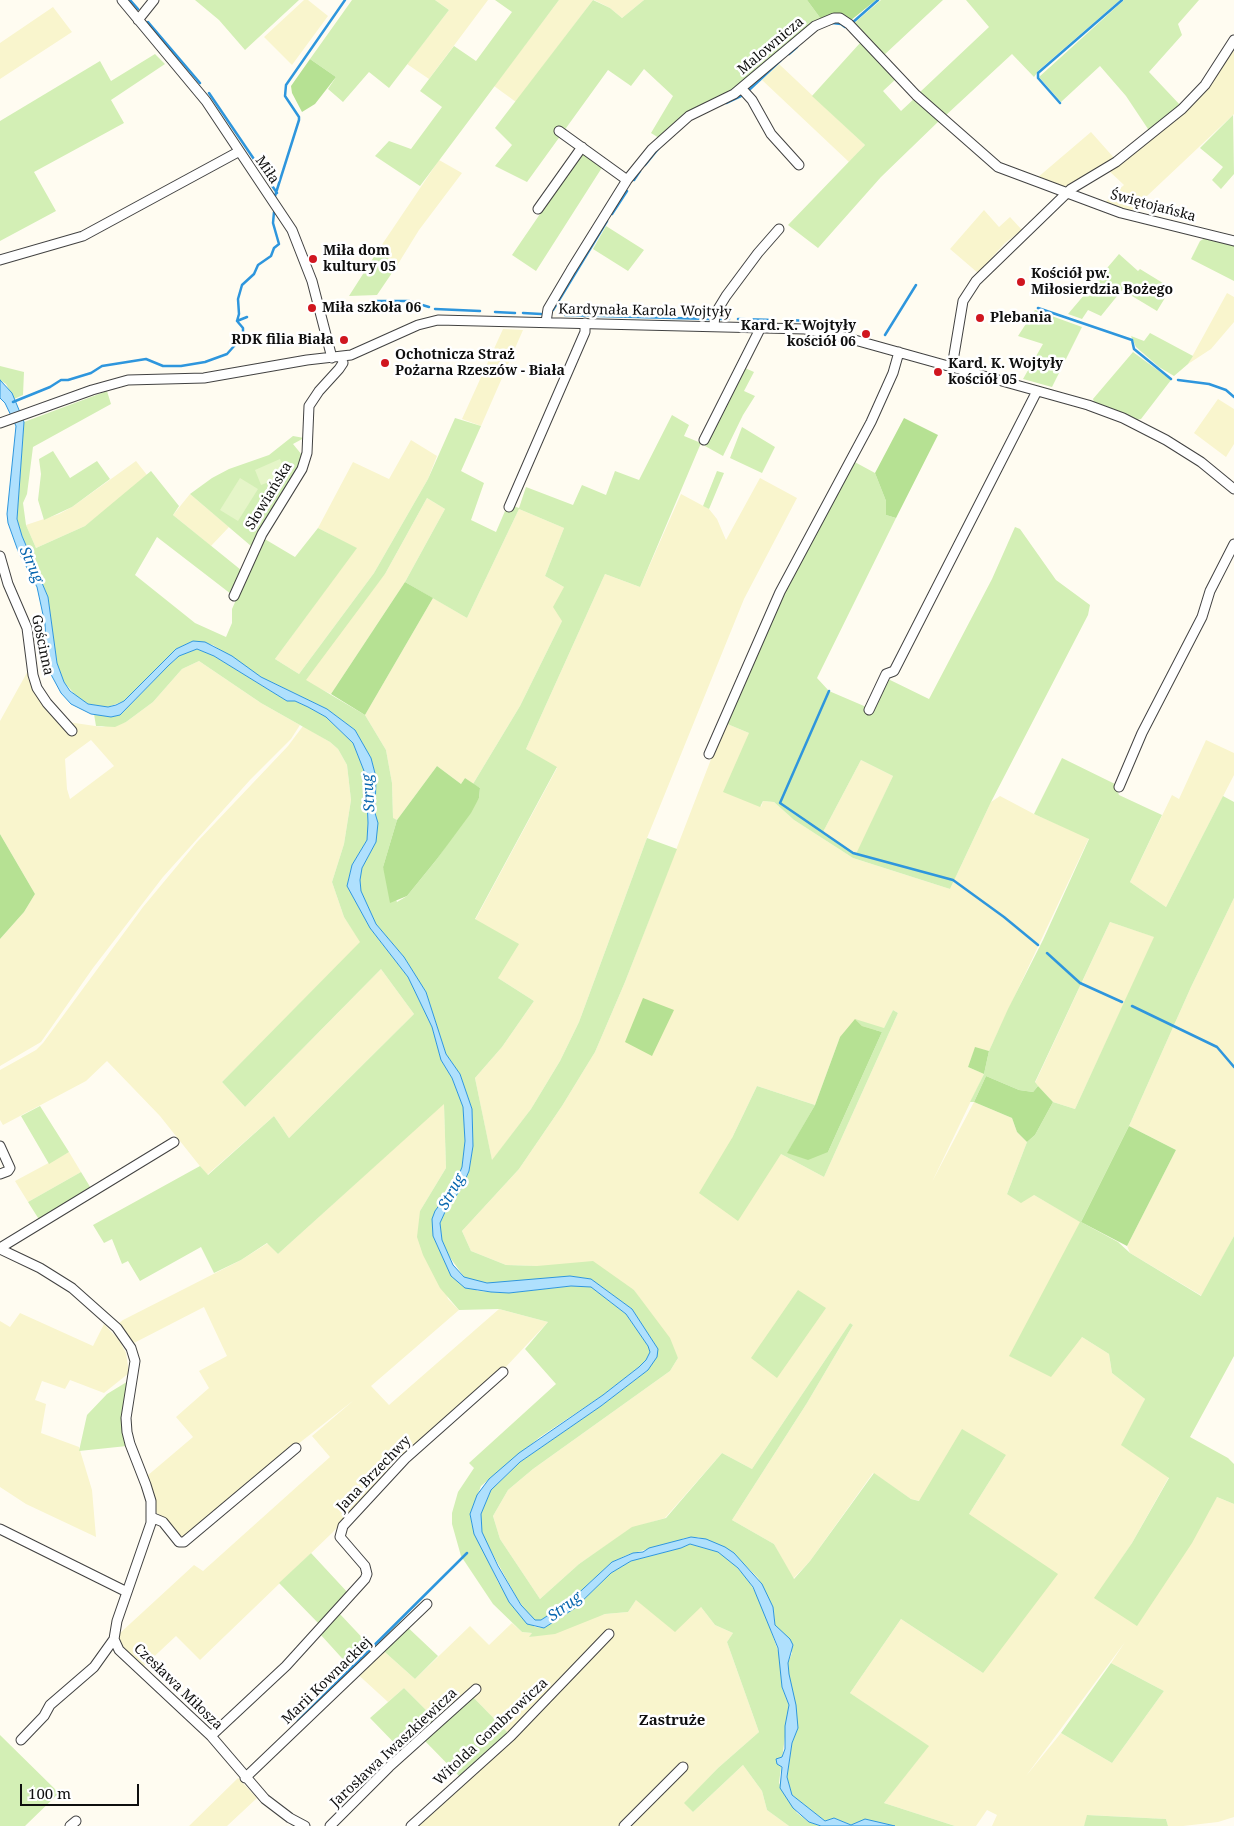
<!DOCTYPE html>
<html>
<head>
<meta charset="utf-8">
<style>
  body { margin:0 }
  #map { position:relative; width:1234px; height:1826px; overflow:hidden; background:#fffcf1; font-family:"Noto Serif",serif }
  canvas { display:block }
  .scale { position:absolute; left:20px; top:1784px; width:119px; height:22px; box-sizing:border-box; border:2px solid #0f0f0f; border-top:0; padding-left:6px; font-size:15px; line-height:18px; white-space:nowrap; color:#0f0f0f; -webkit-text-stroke:4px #fff; paint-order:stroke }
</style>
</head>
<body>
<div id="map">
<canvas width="1234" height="1826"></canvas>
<div class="scale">100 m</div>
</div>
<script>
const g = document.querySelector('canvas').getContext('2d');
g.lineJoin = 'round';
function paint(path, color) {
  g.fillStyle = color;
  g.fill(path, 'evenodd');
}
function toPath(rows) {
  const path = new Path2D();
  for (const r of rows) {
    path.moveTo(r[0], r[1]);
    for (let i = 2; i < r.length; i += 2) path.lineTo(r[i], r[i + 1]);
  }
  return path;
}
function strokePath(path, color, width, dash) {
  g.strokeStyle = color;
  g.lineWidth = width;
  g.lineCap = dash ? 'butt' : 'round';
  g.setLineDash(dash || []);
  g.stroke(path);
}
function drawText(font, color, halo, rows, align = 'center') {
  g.font = font + ' "Noto Serif",serif';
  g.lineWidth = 5;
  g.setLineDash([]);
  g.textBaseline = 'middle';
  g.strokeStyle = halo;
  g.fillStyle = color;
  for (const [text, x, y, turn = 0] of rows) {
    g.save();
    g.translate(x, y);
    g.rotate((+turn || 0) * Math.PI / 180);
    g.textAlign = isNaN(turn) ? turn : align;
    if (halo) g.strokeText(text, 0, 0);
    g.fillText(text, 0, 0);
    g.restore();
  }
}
const farmland = toPath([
  [304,0,308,0,328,16,292,65,264,37],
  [435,0,488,0,429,79,407,64,449,10],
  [559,0,593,0,516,102,494,86],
  [594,0,644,0,622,18,610,8],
  [53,7,72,32,0,79,0,43],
  [1234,50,1234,114,1130,212,1103,204,1124,185,1107,169,1206,89],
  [779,64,865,145,849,162,762,80],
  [1091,132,1115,159,1065,189,1037,178],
  [439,160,462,173,419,230,398,264,377,252],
  [984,210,999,227,1010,217,1022,230,1005,243,978,273,950,249],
  [1227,293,1234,297,1234,322,1211,349,1188,364],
  [503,329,523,330,481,426,462,419],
  [1218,399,1234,409,1234,444,1226,457,1194,433],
  [411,440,437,456,428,479,374,573,299,674,275,659,356,548,318,528,353,462,389,479],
  [136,461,147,475,121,498,85,526,36,548,26,525,59,514,72,507],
  [760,478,797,498,744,599,647,838,579,1022,560,1061,531,1109,492,1161,475,1078,502,1047,534,1001,498,978,475,920,557,768,526,749,605,574,640,587,681,494,709,509,717,519,726,540],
  [190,494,229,527,211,546,173,515],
  [427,498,445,509,405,582,331,694,301,680,385,574],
  [519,509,564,528,545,576,564,587,562,621,520,706,473,784,465,778,461,784,437,766,397,820,393,819,392,783,386,750,365,715,433,598,467,618],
  [199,661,261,703,300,725,291,739,250,780,163,877,93,968,41,1042,0,1066,0,939,24,912,35,894,0,834,0,721,29,669,32,682,68,722,102,727,126,722,153,702,182,669],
  [91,740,114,766,70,799,67,789,65,759],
  [725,723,749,733,761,807,763,801,774,802,794,820,853,858,950,889,991,802,1000,796,1034,814,1089,838,989,1051,975,1048,968,1067,984,1074,932,1182,974,1102,1012,1118,1017,1132,1027,1142,1007,1194,1034,1195,1081,1222,1010,1356,1082,1337,1109,1354,1112,1373,1145,1399,1122,1445,1169,1477,1132,1543,1095,1598,1217,1497,1234,1504,1234,1817,1218,1822,1183,1826,1168,1826,1166,1819,1088,1815,1084,1826,992,1826,997,1815,987,1810,976,1826,955,1826,884,1803,928,1746,850,1693,901,1619,983,1673,969,1514,1006,1455,920,1501,911,1499,873,1473,810,1561,793,1579,774,1544,732,1520,807,1403,853,1325,850,1323,752,1469,722,1453,665,1518,632,1528,579,1564,540,1599,500,1539,493,1516,508,1490,533,1469,670,1371,678,1358,634,1290,537,1266,506,1265,471,1251,462,1231,519,1169,562,1106,595,1052,625,982],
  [893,1010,898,1013,824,1177,781,1154,732,1138,757,1086,815,1105,840,1037,884,1028],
  [1125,1642,1111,1663,1164,1691,1112,1763,1061,1733,1026,1776],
  [303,726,330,742,338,749,347,765,351,800,344,844,332,882,344,917,361,942,222,1082,245,1107,381,969,414,1014,289,1138,274,1116,207,1175,160,1116,107,1061,86,1081,3,1125,0,1120,0,1070,36,1050,43,1043,143,907,197,842,288,746],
  [1206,740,1234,753,1234,775,1166,907,1130,882,1172,795,1179,799],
  [861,760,893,776,857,854,823,832],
  [1234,898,1234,1236,1202,1296,1130,1253,1127,1246,1176,1150,1129,1126,1191,987],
  [1110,922,1155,937,1075,1109,1053,1102,1035,1083],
  [444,1103,446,1168,420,1211,448,1299,459,1310,371,1386,389,1405,499,1309,548,1322,503,1370,419,1441,332,1533,200,1660,176,1636,144,1666,121,1645,119,1634,194,1565,203,1571,330,1457,312,1436,354,1400,293,1448,186,1538,178,1537,156,1512,147,1476,193,1437,176,1417,209,1388,199,1371,227,1356,204,1307,132,1344,117,1325,123,1320,241,1260,268,1243,278,1254],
  [69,1152,81,1172,28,1202,15,1181],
  [20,1313,93,1346,104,1324,119,1340,126,1353,129,1373,104,1393,70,1380,65,1389,42,1381,35,1400,46,1404,41,1433,79,1447,92,1490,96,1537,26,1504,0,1487,0,1321,10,1327],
  [636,1600,701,1607,715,1625,733,1633,727,1642,759,1732,718,1768,685,1803,693,1812,743,1765,762,1791,767,1810,789,1826,415,1826,511,1736,473,1697,438,1722,404,1688,388,1702,353,1670,377,1645,415,1679,470,1626,489,1645,512,1623,522,1632,532,1633,530,1637,605,1614,628,1612],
  [238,1778,257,1798,227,1826,189,1826]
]);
const green = toPath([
  [195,0,299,0,245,50,219,20],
  [352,0,435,0,449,10,389,88,369,72,343,102,328,89,336,77,310,59],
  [495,0,559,0,420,186,375,156,389,141,411,149,442,107,420,91,454,46,476,61,512,12],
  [593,0,610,8,622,18,644,0,807,0,821,19,743,85,659,138,651,133,673,96,644,69,631,86,608,70,527,182,495,166,512,145,495,128],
  [881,0,943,0,883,56,852,25],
  [966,0,1120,0,1039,70,1034,77,1012,54,945,116,919,93,989,27],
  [1124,0,1199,0,1178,24,1182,35,1149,72,1181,106,1150,132,1126,96,1100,66,1061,102,1039,77],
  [860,43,897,78,883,91,901,111,916,97,941,119,881,177,818,248,788,225,865,145,812,96],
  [155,54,165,64,111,100,124,123,34,172,56,211,0,241,0,121,100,61,111,81],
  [1233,115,1234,174,1221,189,1212,180,1223,167,1200,148],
  [583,151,603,166,536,271,512,255],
  [606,226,644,250,628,271,593,249],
  [1205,238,1234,244,1234,281,1191,259,1200,241],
  [377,252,398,264,377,295,349,296],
  [1119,254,1138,271,1140,269,1171,288,1157,311,1122,290,1101,316,1088,310,1082,319,1068,314],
  [1035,310,1082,327,1052,387,1023,379,1043,344,1018,336],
  [1150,333,1193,356,1188,364,1174,376,1159,367,1136,347,1131,336,1144,341],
  [1133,352,1171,380,1141,419,1136,420,1094,402,1093,399],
  [0,366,24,372,23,395,14,399,6,384,0,380],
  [745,368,754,372,744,391,755,396,743,415,723,456,705,446],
  [107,391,111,404,33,447,27,494,23,503,26,525,36,548,85,526,151,471,179,506,173,515,241,570,231,594,157,537,135,575,195,623,226,637,232,623,232,609,263,538,295,557,318,528,357,548,275,659,299,674,374,573,428,479,455,418,481,426,461,471,484,483,471,520,496,532,508,504,519,508,526,487,573,505,582,485,606,495,615,471,639,480,672,415,689,425,684,436,701,443,640,587,605,574,526,749,557,767,475,919,519,944,498,978,534,1001,502,1047,475,1078,492,1160,531,1109,560,1061,579,1022,647,838,677,849,625,982,595,1052,562,1106,519,1169,462,1231,471,1251,506,1265,537,1266,593,1261,634,1290,670,1338,678,1358,670,1371,533,1469,508,1490,493,1516,500,1539,540,1599,579,1564,632,1527,666,1518,722,1453,752,1469,850,1323,853,1325,807,1403,732,1520,774,1544,794,1579,810,1561,874,1473,911,1499,919,1501,962,1429,1006,1455,969,1514,1058,1574,983,1673,901,1619,850,1693,929,1746,884,1803,955,1826,895,1826,865,1820,851,1825,834,1818,825,1821,792,1795,787,1777,792,1743,798,1728,789,1674,788,1663,792,1653,784,1634,775,1625,773,1607,758,1578,741,1561,713,1543,698,1537,684,1538,678,1542,672,1542,627,1555,612,1562,570,1601,541,1620,535,1620,529,1616,517,1598,486,1542,482,1532,481,1514,491,1490,520,1462,601,1406,648,1370,658,1349,632,1309,591,1279,570,1276,499,1284,476,1282,464,1277,449,1256,442,1240,440,1223,445,1212,462,1187,469,1171,473,1146,472,1109,460,1074,446,1054,426,992,404,957,376,924,361,891,360,880,362,868,376,842,376,777,371,758,355,730,327,709,261,677,213,645,193,641,176,649,124,701,108,707,88,704,77,697,64,682,57,663,48,597,22,536,17,519,24,422],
  [427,498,445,509,405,582,467,618,519,509,564,528,545,576,564,587,553,607,562,621,520,706,473,784,480,788,479,798,437,859,407,896,397,902,383,867,397,820,393,818,392,783,386,750,365,715,306,680,385,574],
  [742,427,775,447,762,473,730,458],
  [293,436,304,438,293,444,302,455,299,467,251,546,190,494,212,478,229,469,269,455],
  [53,451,70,478,97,461,110,479,72,507,44,520,38,500,41,474,39,459],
  [851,460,875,473,886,501,886,515,896,518,817,678,829,691,871,709,886,678,929,699,992,579,1015,527,1020,529,1056,580,1090,605,1088,615,991,802,950,889,853,858,794,820,774,802,763,801,760,807,723,792,749,733,725,723,767,625],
  [861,760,893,776,856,854,823,832],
  [717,471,724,473,709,509,703,506],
  [197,649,214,656,287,701,295,701,308,707,326,717,353,743,366,776,368,823,367,840,352,865,347,886,370,928,408,977,432,1027,441,1060,452,1078,463,1107,465,1141,462,1167,456,1182,435,1211,433,1236,451,1276,478,1291,491,1292,509,1293,571,1286,591,1287,626,1314,648,1346,650,1352,646,1361,639,1367,603,1395,540,1437,481,1486,470,1514,472,1525,498,1582,515,1609,535,1627,544,1628,575,1608,611,1573,631,1561,681,1548,690,1544,718,1552,729,1559,746,1577,759,1598,780,1656,782,1687,789,1705,779,1783,797,1813,809,1822,821,1826,789,1826,767,1810,762,1791,743,1765,693,1812,684,1803,718,1768,759,1732,727,1642,733,1633,715,1625,701,1607,675,1632,636,1600,628,1612,605,1614,555,1634,529,1637,532,1633,522,1632,493,1604,461,1556,452,1524,452,1513,458,1492,474,1468,469,1463,556,1384,525,1349,548,1322,499,1309,459,1310,440,1288,423,1255,417,1237,420,1211,446,1168,444,1104,278,1254,267,1243,241,1260,214,1273,201,1247,140,1281,128,1261,122,1264,112,1239,104,1243,93,1225,200,1166,208,1175,274,1116,289,1138,414,1014,381,969,245,1107,222,1082,360,942,344,917,332,882,344,844,351,800,347,765,338,749,330,742,261,703,199,661,182,669,153,702,126,722,115,727,96,726,94,714,111,717,120,715,169,665,179,656],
  [1062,758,1115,784,1119,795,1162,815,1130,882,1166,907,1223,796,1234,802,1234,898,1191,987,1129,1126,1081,1222,1118,1242,1130,1253,1201,1296,1234,1236,1234,1356,1190,1437,1228,1458,1234,1464,1234,1504,1217,1497,1192,1543,1137,1626,1094,1598,1132,1543,1169,1478,1121,1445,1145,1399,1112,1373,1109,1354,1082,1337,1051,1377,1009,1356,1080,1222,1034,1195,1021,1203,1007,1194,1027,1142,1035,1135,1053,1102,1075,1109,1154,937,1110,922,1035,1082,1038,1086,1033,1092,1019,1090,986,1076,974,1102,970,1102,984,1074,989,1051,1008,1009,1043,940,1089,839,1034,814],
  [893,1010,898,1013,824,1177,781,1154,738,1221,699,1193,732,1138,757,1086,815,1105,788,1152,828,1152,882,1032,862,1026,855,1019,884,1028],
  [40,1106,69,1152,49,1164,21,1116],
  [81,1172,92,1190,40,1221,28,1202],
  [798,1290,826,1308,777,1378,751,1358],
  [130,1380,124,1404,123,1422,127,1446,79,1451,87,1415,107,1394],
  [311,1553,349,1594,321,1626,279,1583],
  [339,1613,370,1646,350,1667,320,1634],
  [401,1621,438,1656,415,1679,377,1645],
  [1111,1663,1164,1691,1112,1763,1061,1733],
  [404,1688,438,1722,403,1752,370,1718],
  [473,1697,511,1736,462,1779,425,1741],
  [0,1735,59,1793,25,1826,0,1826],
  [1087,1815,1166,1819,1168,1826,1084,1826]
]);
const forest = toPath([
  [807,0,876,0,850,21,821,19],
  [310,59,336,77,315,104,302,112,292,93,291,86],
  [904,418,938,435,896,518,886,515,886,501,875,473],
  [405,582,433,598,365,715,331,694],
  [437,766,461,784,465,778,480,788,479,798,471,813,437,859,407,896,390,903,383,867,397,820],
  [0,834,35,894,24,912,0,939],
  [643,998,674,1010,652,1056,625,1042],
  [855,1019,862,1026,882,1032,828,1152,808,1160,787,1153,815,1105,840,1037],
  [975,1047,989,1051,984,1074,968,1067],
  [986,1076,1019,1090,1033,1092,1038,1086,1053,1102,1035,1135,1027,1142,1017,1132,1012,1118,974,1102],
  [1129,1126,1176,1150,1127,1246,1081,1222]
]);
const pitch = toPath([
  [280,459,287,475,261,485,255,470],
  [240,478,258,489,238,521,220,510]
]);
const water = toPath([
  [0,380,12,393,24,422,17,519,22,536,48,597,57,663,64,682,70,691,88,704,108,707,116,705,124,701,176,649,193,641,205,642,232,656,261,677,327,709,355,730,371,758,376,777,375,813,378,823,376,842,362,868,360,880,361,891,376,924,404,957,426,992,446,1054,460,1074,472,1109,473,1146,469,1171,462,1187,445,1212,440,1223,442,1240,453,1265,464,1277,487,1283,570,1276,591,1279,632,1309,658,1349,657,1357,648,1370,601,1406,520,1462,491,1490,481,1514,482,1532,498,1566,521,1605,535,1620,541,1620,570,1601,612,1562,633,1553,643,1552,649,1548,691,1537,706,1539,725,1547,734,1553,762,1584,773,1607,775,1625,790,1639,793,1645,788,1663,789,1674,796,1705,798,1728,792,1743,787,1777,792,1795,825,1821,834,1818,851,1825,865,1819,895,1826,821,1826,809,1822,793,1808,780,1788,782,1767,777,1764,776,1759,782,1757,785,1749,785,1726,789,1705,782,1687,778,1648,753,1587,738,1568,718,1552,690,1544,681,1548,631,1561,611,1573,575,1608,544,1628,527,1624,509,1602,474,1534,470,1514,477,1495,489,1479,519,1453,603,1395,639,1367,646,1360,650,1352,648,1346,626,1314,591,1287,571,1286,509,1293,491,1292,465,1288,451,1276,433,1236,432,1219,435,1211,456,1182,462,1167,465,1141,463,1107,452,1078,441,1060,432,1027,408,977,370,928,347,886,352,865,367,840,368,823,366,776,353,743,326,717,308,707,295,701,287,701,214,656,197,649,179,656,169,665,120,715,111,717,91,714,71,704,61,693,47,667,45,624,37,587,18,551,8,523,7,514,16,426,5,403,0,398,0,380]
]);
const stream = toPath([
  [130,0,138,9],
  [148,22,200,83],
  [832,23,841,24,845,27],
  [852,23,878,0],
  [789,54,797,47],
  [749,90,781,60],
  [209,93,277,193],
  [726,103,741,96],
  [1060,103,1038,78,1038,73,1122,0],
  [645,165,658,149],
  [634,180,640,171],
  [275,196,299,120,299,117,285,96,286,85,345,0],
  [612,214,627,191],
  [375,301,409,301,429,307],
  [1038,308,1132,340,1134,349,1171,379],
  [435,309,480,311],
  [553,310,607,221],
  [495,312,515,313],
  [523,313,541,314],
  [565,315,710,319],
  [719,319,729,319],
  [738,319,774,320],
  [784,320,815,321,842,328],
  [237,321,247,317],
  [885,335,916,285],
  [1178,380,1209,384,1226,390,1234,397],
  [13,402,50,387,61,380,68,380,91,373,102,366,146,359,163,366,181,366,205,362,227,354,243,336,243,328,237,321,239,314,238,299,242,285,254,274,258,265,271,256,274,248,279,244,273,223,274,212],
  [829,691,780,803,853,853,953,880,1004,917,1038,945],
  [1047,953,1080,983,1122,1002],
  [1132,1006,1217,1047,1234,1067],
  [298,1721,467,1553]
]);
const minor = toPath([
  [122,0,206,101,292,230,312,281,332,358],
  [138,20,154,0],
  [742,89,752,100,771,134,799,165],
  [559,131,627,180],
  [538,209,582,147],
  [0,260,83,236,238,152],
  [546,322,548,309,571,270,627,180,652,149,689,116,734,94,815,26,834,18,840,18,849,24,916,95,998,167,1121,213,1234,241],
  [714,326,715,314,726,296,758,253,779,229],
  [952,367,963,301,976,281,1071,189,1116,162,1182,109,1205,85,1234,40],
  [0,423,92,390,128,380,204,378,307,360,351,355,418,325,438,320,805,329,844,337,1088,405,1123,418,1166,440,1201,462,1234,489],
  [704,440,761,327],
  [509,507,585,332,585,323],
  [0,556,8,584,27,628,33,675,37,688,47,703,72,731],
  [234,596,262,534,302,469,307,453,309,406,319,391,339,369,343,363,342,358],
  [869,710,886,674,894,671,1037,391],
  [709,754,780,592,871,422,893,373,899,352],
  [1119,787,1142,733,1202,617,1210,591,1234,544],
  [0,1146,10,1168,8,1171,0,1174],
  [0,1248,174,1142],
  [0,1249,40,1268,72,1288,117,1328,131,1348,135,1361,126,1418,127,1432,130,1444,146,1485,151,1501,151,1523,117,1621,114,1639,119,1650,211,1736,265,1799,290,1818,305,1826],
  [151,1517,163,1522,179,1542,184,1542,296,1448],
  [0,1529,127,1592],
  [211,1736,286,1666,365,1579,367,1574,365,1566,340,1537,343,1526,405,1459,503,1372],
  [21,1740,44,1716,50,1705,94,1667,114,1639],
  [245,1778,427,1604],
  [70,1826,76,1821],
  [330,1826,389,1767,476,1689],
  [411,1826,511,1736,609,1634],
  [624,1826,683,1767]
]);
const markers = [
  [313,259,5,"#d0161f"],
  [1021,282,5,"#d0161f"],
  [312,308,5,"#d0161f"],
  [980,318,5,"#d0161f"],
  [866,334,5,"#d0161f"],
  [344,340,5,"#d0161f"],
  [385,363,5,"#d0161f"],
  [938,372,5,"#d0161f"]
];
const streetNames = [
  ["Malownicza",771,46,-40],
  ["Miła",267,170,55],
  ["Świętojańska",1153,206,15],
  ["Kardynała Karola Wojtyły",645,311,1],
  ["Słowiańska",269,496,-59],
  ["Gościnna",42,645,78],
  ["Jana Brzechwy",374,1474,-46],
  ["Marii Kownackiej",327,1681,-44],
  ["Czesława Miłosza",178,1687,44],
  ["Witolda Gombrowicza",491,1732,-43],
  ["Jarosława Iwaszkiewicza",394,1748,-43]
];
const poiNames = [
  ["Miła dom",323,251],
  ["kultury 05",323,267],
  ["Kościół pw.",1031,274],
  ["Miłosierdzia Bożego",1031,290],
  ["Miła szkoła 06",322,308],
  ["Plebania",990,318],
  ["Kard. K. Wojtyły",856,326,"right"],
  ["kościół 06",856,342,"right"],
  ["RDK filia Biała",334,340,"right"],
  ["Ochotnicza Straż",395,355],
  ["Pożarna Rzeszów - Biała",395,371],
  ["Kard. K. Wojtyły",948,364],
  ["kościół 05",948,380]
];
const waterNames = [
  ["Strug",31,565,66],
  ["Strug",369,793,-94],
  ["Strug",452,1192,-61],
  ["Strug",565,1607,-37]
];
const neighbourhoodNames = [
  ["Zastruże",672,1721]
];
paint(farmland, '#f9f5cd');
paint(green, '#d3efb5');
paint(forest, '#b6e193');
paint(pitch, '#e5f5c8');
paint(water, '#afe0fd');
strokePath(water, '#2e96dd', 1);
strokePath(stream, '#2e96dd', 2.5);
strokePath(minor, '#424242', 11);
strokePath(minor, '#fff', 9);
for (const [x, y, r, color] of markers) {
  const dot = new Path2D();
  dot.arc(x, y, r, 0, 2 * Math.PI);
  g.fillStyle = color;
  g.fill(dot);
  strokePath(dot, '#fff', 2);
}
drawText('14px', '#0f0f0f', '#fff', streetNames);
drawText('bold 14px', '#0f0f0f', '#fff', poiNames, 'left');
drawText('italic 15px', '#0967b0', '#fff', waterNames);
drawText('bold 15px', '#0f0f0f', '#fff', neighbourhoodNames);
</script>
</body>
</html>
